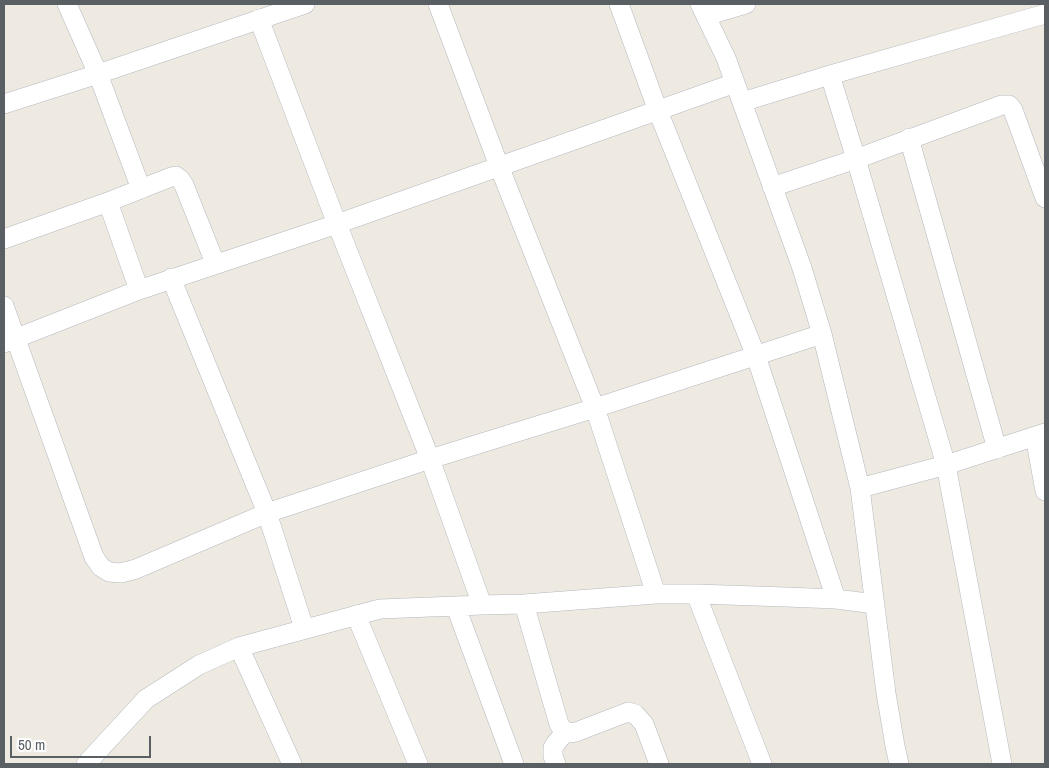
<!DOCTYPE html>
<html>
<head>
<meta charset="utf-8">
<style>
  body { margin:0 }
  #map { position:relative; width:1049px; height:768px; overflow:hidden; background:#eeeae2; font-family:"Archivo Narrow",sans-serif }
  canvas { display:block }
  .frame { position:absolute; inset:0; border:5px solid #5a5f63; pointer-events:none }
  .scale { position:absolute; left:10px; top:736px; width:141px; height:22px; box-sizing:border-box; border:2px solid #5a5f63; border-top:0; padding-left:6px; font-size:15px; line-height:18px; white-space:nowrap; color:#5a5f63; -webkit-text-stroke:4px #fff; paint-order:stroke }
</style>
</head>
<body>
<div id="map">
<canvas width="1049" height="768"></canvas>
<div class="frame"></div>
<div class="scale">50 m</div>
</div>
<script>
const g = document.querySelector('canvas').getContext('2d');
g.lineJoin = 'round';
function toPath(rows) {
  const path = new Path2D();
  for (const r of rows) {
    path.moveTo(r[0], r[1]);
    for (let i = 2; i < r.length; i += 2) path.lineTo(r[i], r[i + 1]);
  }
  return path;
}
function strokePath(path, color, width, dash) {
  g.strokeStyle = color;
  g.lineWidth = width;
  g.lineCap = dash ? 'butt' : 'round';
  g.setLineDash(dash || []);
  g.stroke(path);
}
const minor = toPath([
  [67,4,98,74,141,189],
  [438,4,499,166,595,408,656,594],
  [619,4,658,111,756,356,836,599],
  [700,4,726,58,802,268,822,334,860,488,886,693,895,746,899,764],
  [706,16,746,4],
  [259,19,337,224,430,459,482,605],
  [830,75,856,159,946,465,1002,764],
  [742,102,830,75,1045,14],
  [4,104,98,74,305,4],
  [909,138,997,449],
  [772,187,856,159,1002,105,1009,105,1013,110,1045,198],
  [108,202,139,290],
  [4,239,108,202,171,177,176,176,180,179,184,185,215,263],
  [171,278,267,513,304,628],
  [4,306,94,557,101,567,109,572,121,573,136,569,267,513,430,459,595,408,822,334],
  [4,343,139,290,337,224,735,83],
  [1035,436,1045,491],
  [860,488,946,465,1045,433],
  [696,594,762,764],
  [524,604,559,724,563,730,569,733,576,732,628,712,635,714,644,724,659,764],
  [456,607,514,764],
  [356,615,418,764],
  [239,647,292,764],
  [86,764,146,699,199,665,239,647,380,609,482,605,524,604,656,594,696,594,786,597,836,599,875,604],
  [556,764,553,756,553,748,556,743,566,731]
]);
strokePath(minor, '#b4b8bd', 20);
strokePath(minor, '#fff', 19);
</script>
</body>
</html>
